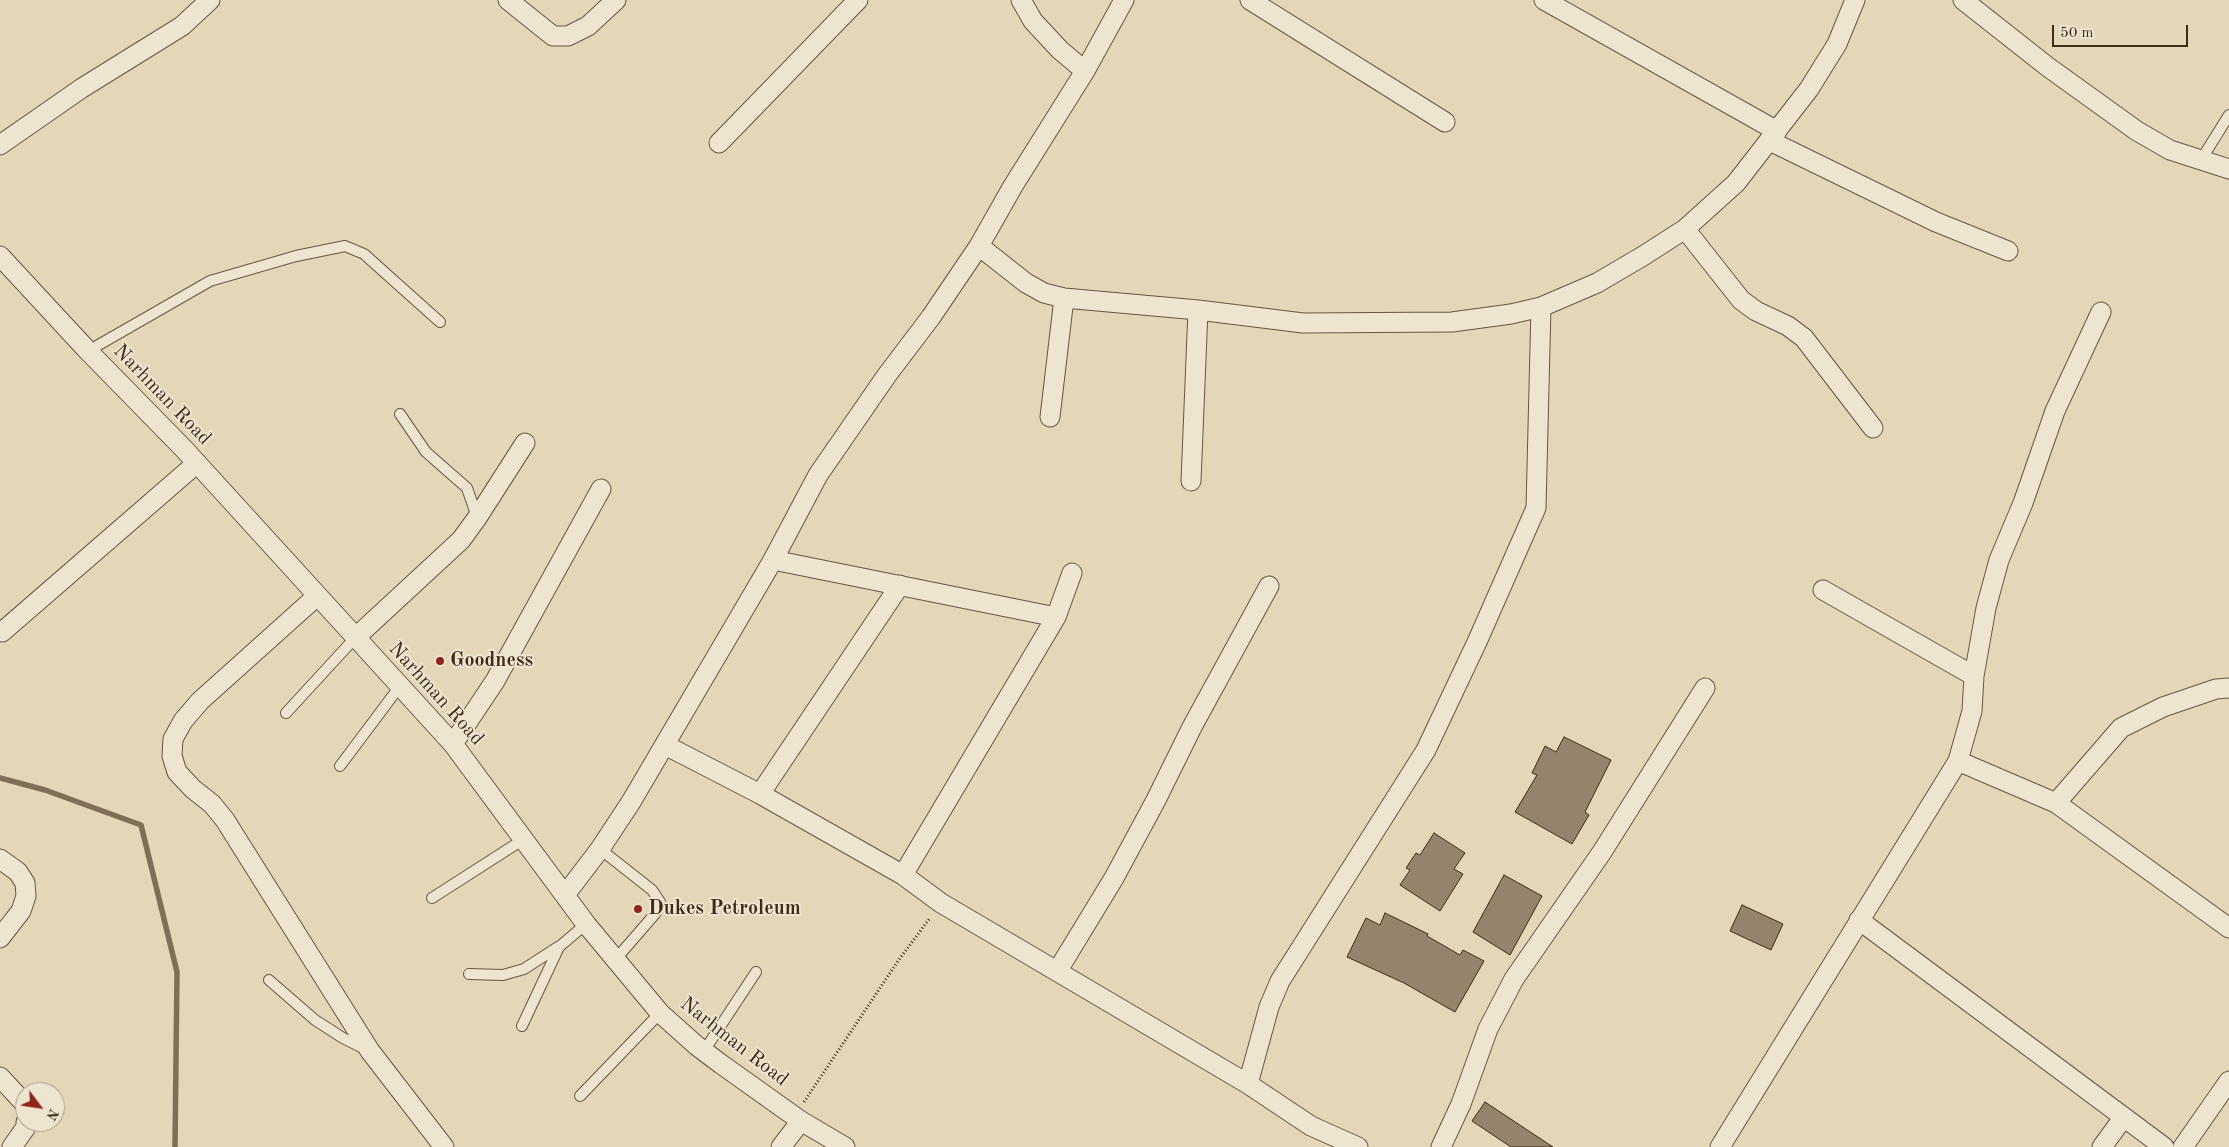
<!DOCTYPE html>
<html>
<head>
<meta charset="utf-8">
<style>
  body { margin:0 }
  #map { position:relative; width:2229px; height:1147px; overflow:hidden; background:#e4d7b7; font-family:"Old Standard TT",serif }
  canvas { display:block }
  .north { position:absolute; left:15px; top:1082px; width:50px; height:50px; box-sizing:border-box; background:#ede5d0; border:1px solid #a79b87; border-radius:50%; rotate:121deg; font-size:14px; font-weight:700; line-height:20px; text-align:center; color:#3d2b19 }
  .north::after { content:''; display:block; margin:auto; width:18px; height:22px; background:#8f2418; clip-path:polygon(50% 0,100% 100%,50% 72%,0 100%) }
  .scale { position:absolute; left:2052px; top:25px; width:136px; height:22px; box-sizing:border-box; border:2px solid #3d2b19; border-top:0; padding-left:6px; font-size:15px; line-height:18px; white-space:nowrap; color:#3d2b19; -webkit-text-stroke:4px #ede5d0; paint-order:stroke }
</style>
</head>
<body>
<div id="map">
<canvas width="2229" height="1147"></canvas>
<div class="north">N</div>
<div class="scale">50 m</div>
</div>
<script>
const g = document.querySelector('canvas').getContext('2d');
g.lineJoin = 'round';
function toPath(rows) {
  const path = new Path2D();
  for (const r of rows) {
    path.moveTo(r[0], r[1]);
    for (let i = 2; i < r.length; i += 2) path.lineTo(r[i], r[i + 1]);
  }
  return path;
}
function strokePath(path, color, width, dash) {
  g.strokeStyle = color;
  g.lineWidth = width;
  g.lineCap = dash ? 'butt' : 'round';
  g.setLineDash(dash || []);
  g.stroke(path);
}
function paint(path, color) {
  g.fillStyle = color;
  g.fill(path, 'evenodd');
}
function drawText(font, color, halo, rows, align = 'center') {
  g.font = font + ' "Old Standard TT",serif';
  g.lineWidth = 4;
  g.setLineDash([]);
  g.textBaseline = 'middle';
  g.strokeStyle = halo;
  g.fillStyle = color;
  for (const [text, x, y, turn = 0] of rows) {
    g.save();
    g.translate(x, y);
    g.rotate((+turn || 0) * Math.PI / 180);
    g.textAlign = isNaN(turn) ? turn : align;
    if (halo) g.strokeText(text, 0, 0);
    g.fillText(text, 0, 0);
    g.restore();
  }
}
const stream = toPath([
  [0,778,45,790,141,825,177,972,175,1147]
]);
const building = toPath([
  [1564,737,1611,760,1585,812,1589,815,1572,844,1515,812,1537,775,1532,773,1545,746,1556,752,1564,737],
  [1434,833,1465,853,1454,869,1463,874,1440,911,1400,885,1410,870,1406,868,1416,853,1420,855,1434,833],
  [1504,875,1542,896,1510,955,1473,932,1504,875],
  [1742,905,1783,924,1771,950,1730,931,1742,905],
  [1385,913,1428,934,1427,936,1460,955,1463,950,1484,961,1455,1012,1404,983,1347,957,1366,918,1380,925,1385,913],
  [1485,1102,1553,1147,1511,1147,1472,1121,1485,1102]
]);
const path = toPath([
  [804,1102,898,961,930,918]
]);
const service = toPath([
  [2201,160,2229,115],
  [88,351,210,281,296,256,345,246,364,254,440,322],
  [400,414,426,452,467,488,477,517],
  [286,713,355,638],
  [340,766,400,686],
  [600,849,652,890,660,902,655,914,615,960],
  [432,898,524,839],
  [469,974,503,975,524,969,558,947],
  [269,980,315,1020,343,1038,367,1050],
  [522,1026,559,947,586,924],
  [704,1051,756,972],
  [580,1096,660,1013]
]);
const minor = toPath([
  [508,0,553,36,568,36,588,26,616,0],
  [1021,0,1033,21,1060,50,1085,71],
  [1250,0,1445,122],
  [1544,0,1777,131],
  [1963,0,2048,67,2137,131,2170,150,2229,169],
  [1770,141,1936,222,2008,251],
  [719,143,858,0],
  [0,145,82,88,182,26,210,0],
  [1685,229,1741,300,1756,311,1788,326,1804,338,1873,428],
  [979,246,1026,283,1044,293,1064,298,1198,310,1303,323,1452,322,1511,314,1541,307,1597,283,1643,256,1685,229,1736,183,1809,89,1837,44,1855,0],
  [0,256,88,351,184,449,453,744,586,924,660,1013,697,1046,721,1064,801,1121,845,1147],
  [1050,417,1064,298],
  [1191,481,1198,310],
  [773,560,1056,617],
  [1823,590,1974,676],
  [317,596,200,701,183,721,173,739,172,756,177,772,193,789,212,804,225,820,370,1051,444,1147],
  [2,632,197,463],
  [355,638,461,540,477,518,525,443],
  [453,744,495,681,601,489],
  [665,745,760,794,903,875,941,903,1248,1084,1311,1126,1358,1147],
  [1958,761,2056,803,2229,928],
  [760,794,900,585],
  [2056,803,2121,728,2163,707,2216,689,2229,688],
  [0,859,18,872,25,883,26,896,21,911,0,938],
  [903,875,1056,617,1072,573],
  [565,895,600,849,631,802,773,560,818,475,887,375,931,317,979,246,1013,186,1085,71,1124,0],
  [1859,920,2164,1147],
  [1058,970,1114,878,1156,800,1192,727,1269,586],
  [0,1077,25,1104],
  [1248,1084,1269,1007,1280,981,1426,750,1477,642,1536,508,1541,307],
  [12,1147,26,1127,26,1122],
  [781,1147,801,1121],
  [1441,1147,1461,1104,1488,1029,1514,979,1602,852,1705,688],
  [1720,1147,1958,761,1972,711,1974,676,1986,608,1999,560,2023,503,2055,411,2101,312],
  [2102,1147,2123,1118],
  [2183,1147,2229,1081]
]);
const markers = [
  [440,661,5,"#8f2418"],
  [638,909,5,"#8f2418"]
];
const streetNames = [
  ["Narhman Road",162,395,46],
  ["Narhman Road",436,694,48],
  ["Narhman Road",734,1042,38]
];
const poiNames = [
  ["Goodness",450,661],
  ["Dukes Petroleum",648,909]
];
strokePath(stream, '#7f6f57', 5.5);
paint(building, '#94846b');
strokePath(building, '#3d2b19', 1);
strokePath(service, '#675640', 12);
strokePath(minor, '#675640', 21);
strokePath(path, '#3d2b19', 3, [1, 2.5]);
strokePath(service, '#ede5d0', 10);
strokePath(minor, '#ede5d0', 19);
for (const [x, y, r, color] of markers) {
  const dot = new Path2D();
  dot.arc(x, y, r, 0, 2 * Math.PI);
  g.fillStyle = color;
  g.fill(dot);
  strokePath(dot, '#ede5d0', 2);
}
drawText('20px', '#3d2b19', '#ede5d0', streetNames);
drawText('bold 20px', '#3d2b19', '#ede5d0', poiNames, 'left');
</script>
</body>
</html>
